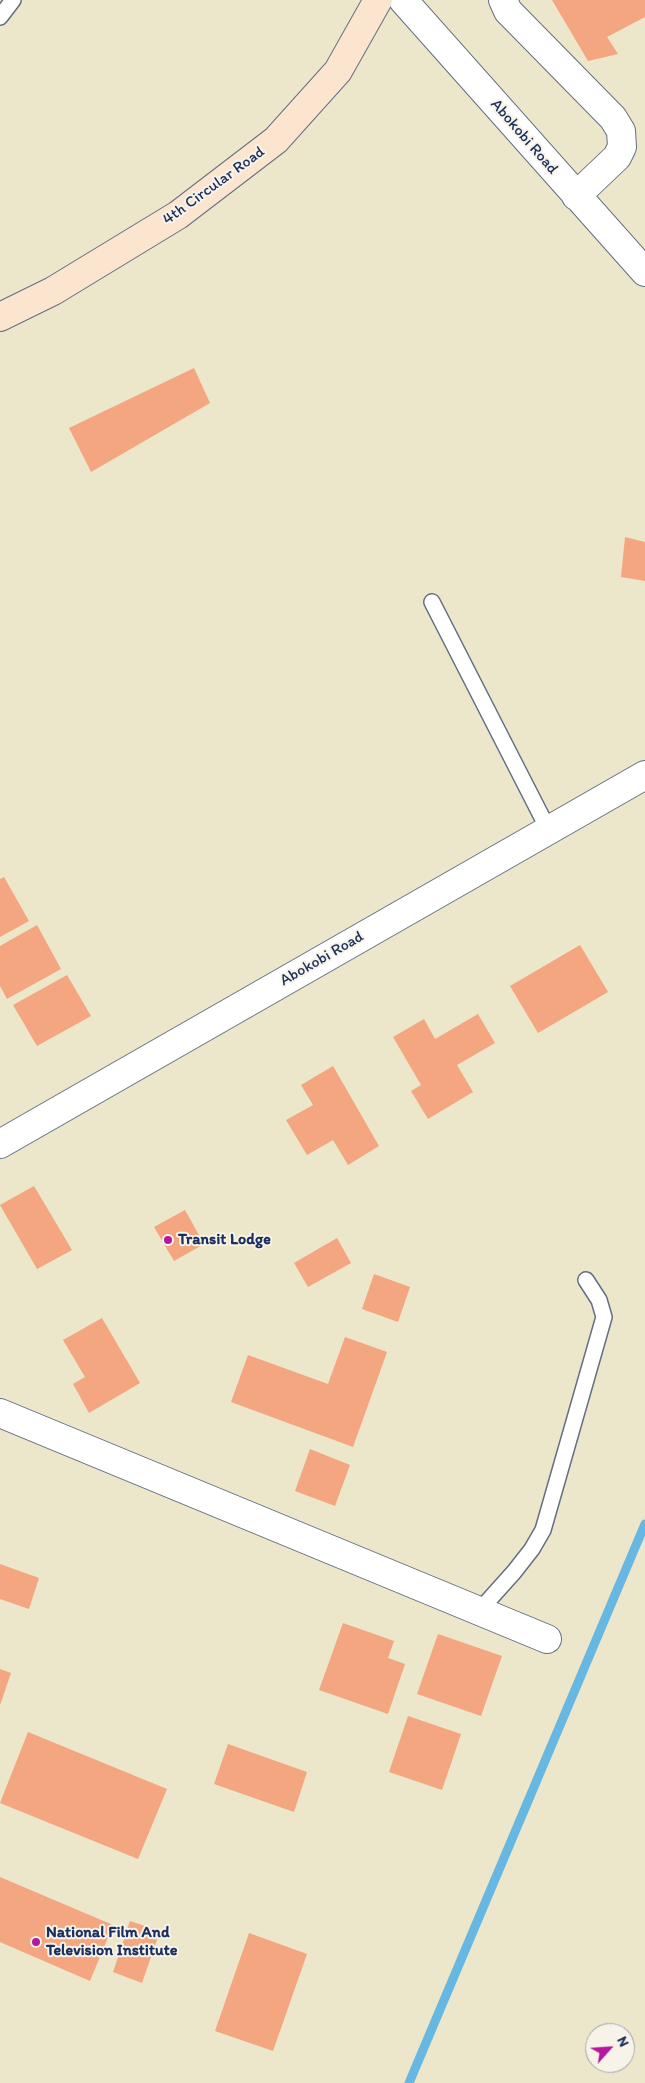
<!DOCTYPE html>
<html>
<head>
<meta charset="utf-8">
<style>
  body { margin:0 }
  #map { position:relative; width:645px; height:2083px; overflow:hidden; background:#ece6ca; font-family:Itim,sans-serif }
  canvas { display:block }
  .north { position:absolute; left:585px; top:2023px; width:50px; height:50px; box-sizing:border-box; background:#f7f3e8; border:1px solid #9fa5b1; border-radius:50%; rotate:64deg; font-size:14px; font-weight:700; line-height:20px; text-align:center; color:#1b2f5e }
  .north::after { content:''; display:block; margin:auto; width:18px; height:22px; background:#b5179e; clip-path:polygon(50% 0,100% 100%,50% 72%,0 100%) }
</style>
</head>
<body>
<div id="map">
<canvas width="645" height="2083"></canvas>
<div class="north">N</div>
</div>
<script>
const g = document.querySelector('canvas').getContext('2d');
g.lineJoin = 'round';
function toPath(rows) {
  const path = new Path2D();
  for (const r of rows) {
    path.moveTo(r[0], r[1]);
    for (let i = 2; i < r.length; i += 2) path.lineTo(r[i], r[i + 1]);
  }
  return path;
}
function strokePath(path, color, width, dash) {
  g.strokeStyle = color;
  g.lineWidth = width;
  g.lineCap = dash ? 'butt' : 'round';
  g.setLineDash(dash || []);
  g.stroke(path);
}
function paint(path, color) {
  g.fillStyle = color;
  g.fill(path, 'evenodd');
}
function drawText(font, color, halo, rows, align = 'center') {
  g.font = font + ' Itim,sans-serif';
  g.lineWidth = 4;
  g.setLineDash([]);
  g.textBaseline = 'middle';
  g.strokeStyle = halo;
  g.fillStyle = color;
  for (const [text, x, y, turn = 0] of rows) {
    g.save();
    g.translate(x, y);
    g.rotate((+turn || 0) * Math.PI / 180);
    g.textAlign = isNaN(turn) ? turn : align;
    if (halo) g.strokeText(text, 0, 0);
    g.fillText(text, 0, 0);
    g.restore();
  }
}
const stream = toPath([
  [409,2083,645,1524]
]);
const building = toPath([
  [552,0,645,0,645,17,607,37,618,54,588,61],
  [194,368,210,403,91,472,69,428],
  [625,537,645,542,645,581,621,577],
  [4,877,29,921,0,937,0,879],
  [37,925,61,969,7,999,0,986,0,946],
  [580,945,608,992,538,1033,510,986],
  [67,975,91,1016,37,1046,13,1005],
  [478,1014,495,1043,457,1065,473,1092,428,1119,411,1091,421,1085,393,1037,424,1019,435,1039],
  [333,1066,379,1146,348,1165,333,1140,307,1155,286,1120,313,1105,301,1085],
  [34,1186,72,1250,37,1269,0,1205],
  [185,1210,204,1244,174,1261,154,1227],
  [337,1238,351,1263,308,1287,294,1263],
  [374,1274,410,1287,398,1322,362,1309],
  [102,1318,140,1383,89,1413,73,1384,85,1377,63,1340],
  [345,1337,387,1352,353,1447,231,1402,248,1355,328,1384],
  [310,1449,350,1465,335,1506,295,1491],
  [0,1564,39,1578,29,1609,0,1599],
  [343,1623,394,1641,388,1658,405,1664,388,1714,319,1690],
  [438,1634,502,1656,481,1716,417,1694],
  [0,1669,11,1673,0,1705],
  [408,1716,461,1734,442,1790,389,1772],
  [28,1732,167,1789,138,1859,0,1803],
  [228,1744,307,1772,294,1812,214,1784],
  [0,1877,113,1925,90,1981,0,1942],
  [130,1921,160,1931,142,1983,113,1972],
  [249,1933,307,1954,273,2051,215,2031]
]);
const lane = toPath([
  [0,17,13,0],
  [432,602,548,829],
  [479,1611,514,1572,532,1549,543,1530,604,1317,599,1300,586,1280]
]);
const street = toPath([
  [403,0,645,272],
  [503,0,508,11,613,118,621,131,622,147,617,157,576,196],
  [0,1144,645,775],
  [0,1413,547,1639]
]);
const secondary = toPath([
  [0,317,53,291,178,215,276,140,338,71,378,0]
]);
const markers = [
  [168,1240,5,"#b5179e"],
  [36,1942,5,"#b5179e"]
];
const streetNames = [
  ["Abokobi Road",524,137,49],
  ["4th Circular Road",214,186,-36],
  ["Abokobi Road",322,959,-30]
];
const poiNames = [
  ["Transit Lodge",178,1240],
  ["National Film And",46,1933],
  ["Television Institute",46,1951]
];
strokePath(stream, '#66b7e1', 9);
paint(building, '#f3a67f');
strokePath(lane, '#646f84', 18);
strokePath(street, '#646f84', 30);
strokePath(secondary, '#646f84', 30);
strokePath(lane, '#fff', 15);
strokePath(street, '#fff', 28);
strokePath(secondary, '#fce5cf', 28);
for (const [x, y, r, color] of markers) {
  const dot = new Path2D();
  dot.arc(x, y, r, 0, 2 * Math.PI);
  g.fillStyle = color;
  g.fill(dot);
  strokePath(dot, '#f7f3e8', 2);
}
drawText('16px', '#1b2f5e', '#f7f3e8', streetNames);
drawText('bold 16px', '#1b2f5e', '#f7f3e8', poiNames, 'left');
</script>
</body>
</html>
